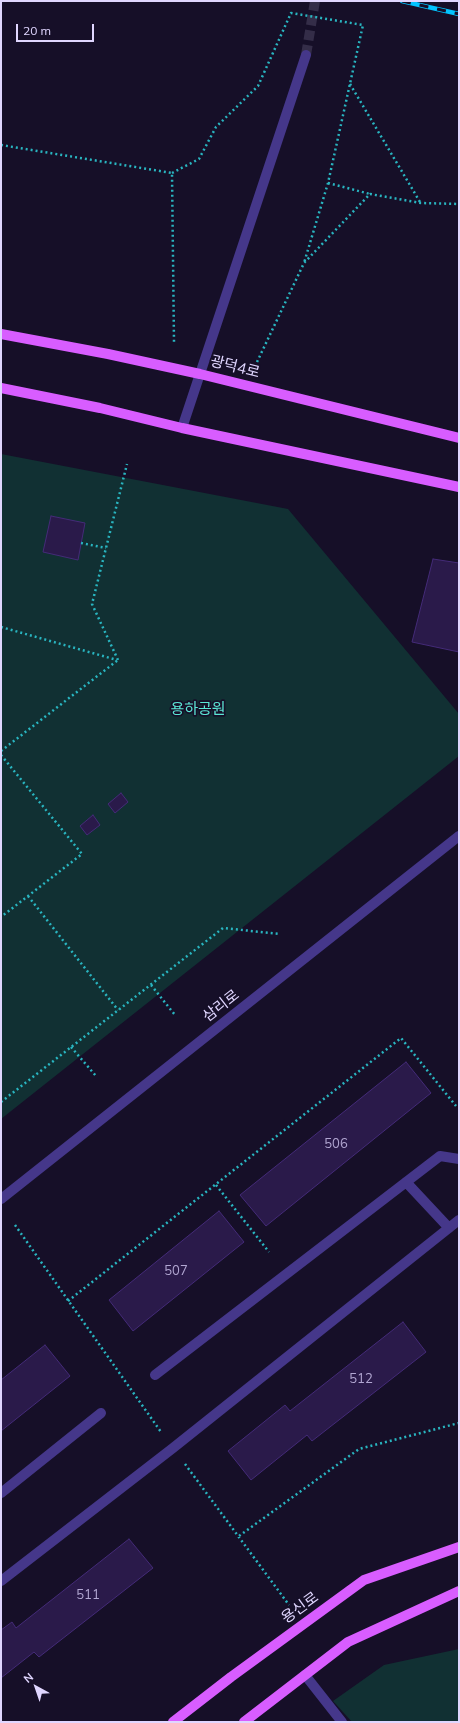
<!DOCTYPE html>
<html>
<head>
<meta charset="utf-8">
<style>
  body { margin:0 }
  #map { position:relative; width:460px; height:1723px; overflow:hidden; background:#160f28; font-family:Mulish,sans-serif }
  canvas { display:block }
  .frame { position:absolute; inset:0; border:2px solid #e0d6ff; pointer-events:none }
  .north { position:absolute; left:16px; top:1667px; width:40px; height:40px; -webkit-text-stroke:3px #160f28; paint-order:stroke; rotate:320deg; font-size:11px; font-weight:700; line-height:16px; text-align:center; color:#e0d6ff }
  .north::after { content:''; display:block; margin:auto; width:14px; height:18px; background:#e0d6ff; clip-path:polygon(50% 0,100% 100%,50% 72%,0 100%) }
  .scale { position:absolute; left:16px; top:24px; width:78px; height:18px; box-sizing:border-box; border:2px solid #e0d6ff; border-top:0; padding-left:5px; font-size:12px; line-height:14px; white-space:nowrap; color:#e0d6ff; -webkit-text-stroke:3px #160f28; paint-order:stroke }
</style>
</head>
<body>
<div id="map">
<canvas width="460" height="1723"></canvas>
<div class="frame"></div>
<div class="north">N</div>
<div class="scale">20 m</div>
</div>
<script>
const g = document.querySelector('canvas').getContext('2d');
g.lineJoin = 'round';
function paint(path, color) {
  g.fillStyle = color;
  g.fill(path, 'evenodd');
}
function toPath(rows) {
  const path = new Path2D();
  for (const r of rows) {
    path.moveTo(r[0], r[1]);
    for (let i = 2; i < r.length; i += 2) path.lineTo(r[i], r[i + 1]);
  }
  return path;
}
function strokePath(path, color, width, dash) {
  g.strokeStyle = color;
  g.lineWidth = width;
  g.lineCap = dash ? 'butt' : 'round';
  g.setLineDash(dash || []);
  g.stroke(path);
}
function drawText(font, color, halo, rows, align = 'center') {
  g.font = font + ' Mulish,"Noto Sans KR",sans-serif';
  g.lineWidth = 3.5;
  g.setLineDash([]);
  g.textBaseline = 'middle';
  g.strokeStyle = halo;
  g.fillStyle = color;
  for (const [text, x, y, turn = 0] of rows) {
    g.save();
    g.translate(x, y);
    g.rotate((+turn || 0) * Math.PI / 180);
    g.textAlign = isNaN(turn) ? turn : align;
    if (halo) g.strokeText(text, 0, 0);
    g.fillText(text, 0, 0);
    g.restore();
  }
}
const green = toPath([
  [1,454,288,509,459,714,459,756,1,1119],
  [459,1649,459,1722,352,1722,333,1701,384,1665]
]);
const building = toPath([
  [51,516,85,523,78,560,43,552,51,516],
  [433,559,459,563,459,652,412,642,433,559],
  [121,793,128,802,115,813,108,804,121,793],
  [93,815,100,825,87,835,80,826,93,815],
  [406,1062,431,1093,266,1226,240,1195,406,1062],
  [219,1211,244,1242,133,1331,109,1300,219,1211],
  [403,1322,426,1352,312,1441,307,1435,251,1480,228,1451,285,1405,290,1411,403,1322],
  [45,1345,70,1376,1,1431,1,1380,45,1345],
  [129,1539,153,1568,39,1657,34,1652,1,1678,1,1630,12,1622,16,1628,129,1539]
]);
const minorTunnel = toPath([
  [306,55,315,1]
]);
const path = toPath([
  [350,84,420,202],
  [1,145,172,173,174,342],
  [172,173,199,159,216,127,258,86,291,13,363,25,328,183,304,263],
  [328,183,370,194],
  [257,362,304,263,370,194,421,203,459,204],
  [81,543,106,548],
  [1,627,117,660],
  [118,660,92,604,127,464],
  [1,751,118,660],
  [1,755,82,854,1,917],
  [28,896,118,1010],
  [151,985,175,1015],
  [71,1047,96,1076],
  [1,1102,223,928,280,934],
  [216,1185,269,1252],
  [15,1225,161,1432],
  [68,1301,401,1038,456,1106],
  [185,1464,289,1605],
  [239,1536,359,1449,459,1423]
]);
const minor = toPath([
  [182,428,306,55],
  [406,1182,449,1228],
  [1,1199,459,836],
  [155,1375,440,1156,459,1159],
  [1,1493,101,1413],
  [1,1581,173,1448,459,1220],
  [305,1675,342,1722]
]);
const major = toPath([
  [1,334,108,354,200,374,459,438],
  [1,388,100,408,182,428,459,487],
  [173,1722,231,1677,364,1580,459,1547],
  [244,1722,348,1642,459,1591]
]);
const rail = toPath([
  [402,1,459,14]
]);
const numberNames = [
  ["506",336,1144],
  ["507",176,1271],
  ["512",361,1379],
  ["511",88,1595]
];
const streetNames = [
  ["광덕4로",235,367,14],
  ["삼리로",221,1006,-38],
  ["용신로",300,1608,-36]
];
const parkNames = [
  ["용하공원",198,709]
];
paint(green, '#113033');
paint(building, '#2a1a4a');
strokePath(building, '#442b78', 1);
strokePath(minorTunnel, '#342d48', 10, [10, 5]);
strokePath(path, '#29b5c0', 2.5, [2, 3]);
strokePath(minor, '#45378a', 10);
strokePath(major, '#d85dff', 10);
strokePath(rail, '#02c4ff', 4.5);
strokePath(rail, '#160f28', 3, [9]);
drawText('13px', '#b2a7d2', null, numberNames);
drawText('15px', '#e0d6ff', '#160f28', streetNames);
drawText('15px', '#5be6d5', '#160f28', parkNames);
</script>
</body>
</html>
